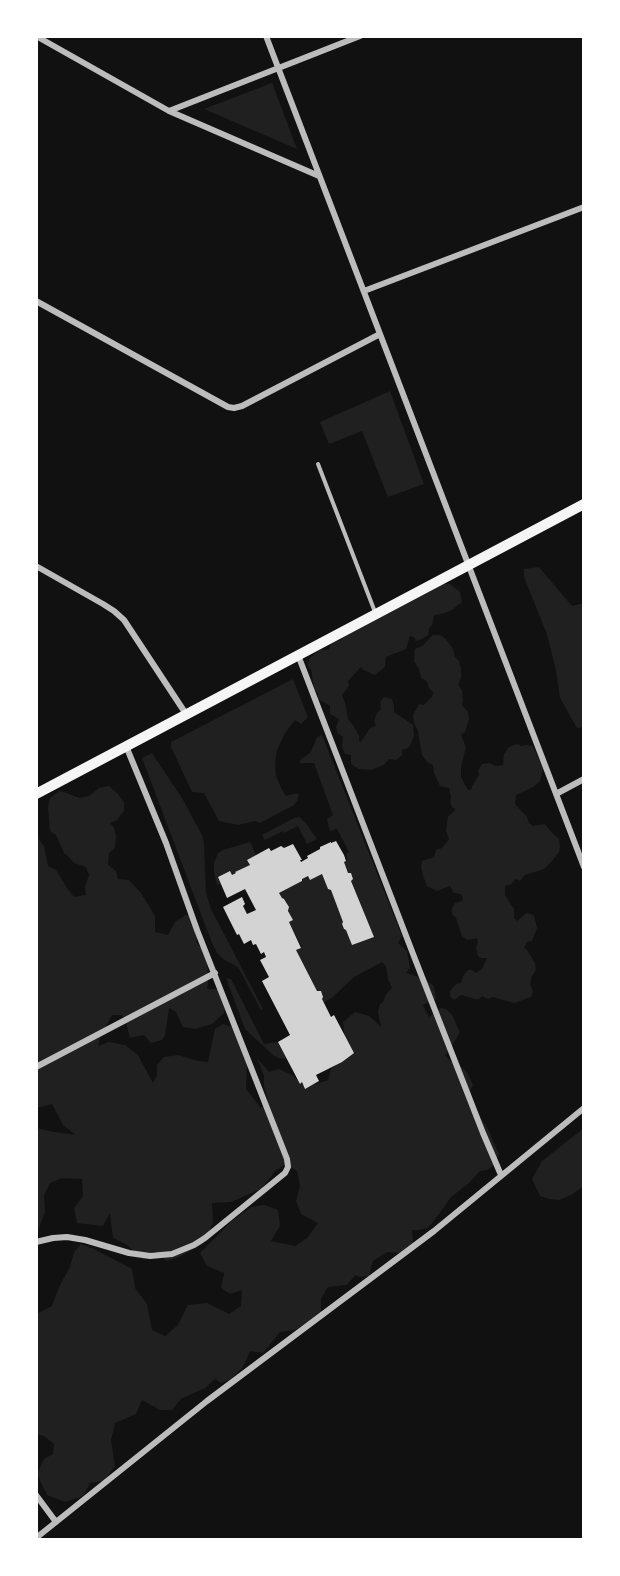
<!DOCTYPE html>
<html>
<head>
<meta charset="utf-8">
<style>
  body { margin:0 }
  #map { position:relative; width:620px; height:1576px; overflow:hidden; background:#111; font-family:"Roboto Condensed",sans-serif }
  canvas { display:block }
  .frame { position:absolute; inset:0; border:38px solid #fff; pointer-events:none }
</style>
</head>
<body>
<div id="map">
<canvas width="620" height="1576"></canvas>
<div class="frame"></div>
</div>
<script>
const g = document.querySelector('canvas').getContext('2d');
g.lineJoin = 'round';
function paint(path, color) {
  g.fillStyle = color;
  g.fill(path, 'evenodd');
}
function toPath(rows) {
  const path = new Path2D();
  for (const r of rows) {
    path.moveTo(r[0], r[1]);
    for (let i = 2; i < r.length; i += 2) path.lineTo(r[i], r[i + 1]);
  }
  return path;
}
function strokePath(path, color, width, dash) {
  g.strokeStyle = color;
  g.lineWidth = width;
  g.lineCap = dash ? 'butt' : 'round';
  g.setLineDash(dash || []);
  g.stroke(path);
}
const green = toPath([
  [272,83,297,149,204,109],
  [390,391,424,484,388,497,362,431,329,444,320,422],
  [539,567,572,606,584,603,584,727,577,728,560,698,556,671,547,634,524,577,524,569],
  [440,584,450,584,460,592,462,602,452,610,442,614,434,615,432,625,429,628,428,635,422,639,416,641,414,637,410,636,406,649,386,657,385,667,375,675,364,670,361,667,348,681,349,686,342,695,345,703,348,719,353,725,359,736,359,741,361,742,370,728,376,726,374,721,377,713,381,709,380,702,384,697,392,699,394,706,394,712,413,725,414,735,411,744,408,748,402,750,402,755,396,760,389,759,384,765,371,770,359,769,351,764,351,755,345,754,342,747,343,737,338,733,336,727,339,719,330,714,330,706,318,699,318,694,314,689,312,676,312,672,308,665,310,657,312,657,314,654,320,650,329,650,331,642,336,640,340,641,343,636,354,628,359,617,379,616,421,593,429,592,433,586],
  [433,635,440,635,446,639,453,649,455,657,459,661,461,668,461,678,458,685,462,690,463,701,462,705,468,712,469,719,465,732,461,735,466,747,461,767,461,777,468,790,472,789,472,786,479,775,478,771,482,764,489,763,495,766,503,765,504,754,509,747,517,744,521,746,527,745,533,746,543,769,540,781,533,787,516,795,515,804,527,817,529,823,533,826,545,824,552,833,559,839,560,846,559,852,552,861,544,869,525,875,520,881,516,879,510,885,505,886,505,895,514,909,514,918,517,921,527,913,534,915,537,928,532,941,527,942,524,948,527,950,535,963,536,970,532,976,530,984,533,992,531,997,514,1003,493,997,488,999,482,996,479,999,475,999,461,995,454,1000,450,996,450,991,456,984,461,983,463,976,468,970,472,970,476,973,482,969,487,958,481,958,478,956,476,948,478,942,477,938,467,940,462,936,456,918,452,914,452,909,455,903,462,901,463,898,461,894,454,893,450,886,437,891,427,886,423,876,421,867,422,861,434,857,436,850,442,848,449,839,446,831,448,817,456,809,452,807,450,802,451,797,449,788,440,786,434,773,433,765,427,762,422,755,418,731,414,723,413,715,419,704,424,705,432,697,433,692,429,688,427,681,421,678,419,669,414,661,415,649,422,646],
  [293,679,308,717,301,724,295,720,285,733,277,750,275,763,276,776,282,790,286,796,297,793,299,795,297,801,294,805,260,823,255,821,238,825,219,821,204,793,192,792,171,747,171,742],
  [322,735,402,936,398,943,407,951,410,968,406,973,425,979,434,986,436,999,423,1005,429,1017,441,1008,446,1009,453,1016,456,1024,460,1032,448,1052,445,1055,451,1062,458,1064,467,1072,473,1085,467,1098,487,1127,499,1154,494,1165,487,1170,480,1171,469,1183,451,1197,439,1214,428,1228,418,1230,412,1230,413,1243,401,1253,387,1252,373,1261,369,1276,360,1277,355,1275,347,1285,328,1287,321,1299,321,1313,295,1330,280,1332,263,1353,250,1351,243,1367,231,1379,221,1383,215,1379,205,1388,181,1399,172,1410,160,1410,142,1400,136,1414,115,1423,111,1440,115,1466,104,1481,90,1483,83,1496,65,1502,47,1495,37,1474,44,1459,53,1454,54,1444,44,1436,36,1434,36,1314,52,1306,59,1287,70,1267,74,1252,81,1244,94,1249,132,1269,135,1288,147,1304,152,1330,165,1336,178,1325,188,1305,207,1303,229,1314,241,1306,242,1290,230,1294,221,1288,224,1273,207,1266,200,1253,233,1220,251,1207,264,1205,278,1210,280,1226,271,1241,295,1246,307,1238,318,1223,301,1214,296,1201,300,1186,297,1171,286,1164,276,1170,261,1189,231,1202,212,1203,213,1223,203,1244,179,1257,167,1261,154,1251,143,1259,126,1244,113,1238,110,1213,103,1226,77,1223,74,1208,83,1196,82,1179,62,1178,50,1183,44,1195,45,1212,39,1228,36,1231,36,1128,54,1132,76,1135,63,1125,52,1104,36,1108,36,835,44,846,48,866,56,870,67,888,74,897,86,895,85,887,89,875,86,867,74,863,68,856,64,853,56,835,50,831,48,807,50,798,59,791,67,793,79,798,89,796,99,788,109,786,117,793,124,802,124,811,117,820,110,823,114,828,116,836,115,848,109,853,108,865,116,871,118,879,129,880,141,893,155,916,155,932,168,935,175,922,186,915,195,917,200,928,196,942,207,954,208,983,207,989,220,989,227,999,224,1013,212,1024,195,1029,183,1027,176,1012,169,1008,165,1035,162,1040,151,1043,144,1035,130,1038,125,1018,121,1015,112,1015,100,1037,98,1046,109,1042,125,1045,138,1055,153,1083,157,1075,157,1065,164,1057,178,1055,198,1061,208,1062,215,1029,223,1024,236,1028,247,1054,246,1089,261,1108,268,1099,264,1086,264,1076,257,1058,269,1072,279,1069,292,1075,302,1084,316,1084,328,1080,331,1069,352,1051,345,1039,343,1022,355,1012,369,1016,381,1027,378,1012,380,1004,383,1002,386,994,392,988,388,979,386,966,382,962,354,977,333,997,323,1003,321,992,317,991,296,950,302,947,289,922,289,907,284,899,282,898,279,893,302,881,302,879,308,876,311,880,322,874,328,889,331,890,343,922,342,924,343,929,346,930,358,899,351,881,353,879,351,873,348,873,344,862,348,860,346,854,349,852,337,829,330,831,327,819,333,815,314,763,300,763,300,760,311,752,317,737],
  [152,753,182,798,202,835,204,843,206,893,211,909,263,1009,261,1010,238,967,223,959,217,953,212,943,142,758],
  [299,817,305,822,317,839,307,844,298,826,284,833,283,831,265,840,262,835,294,818],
  [250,842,256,855,248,860,250,865,232,875,230,871,218,877,221,884,217,885,214,872,214,863,218,853,223,850],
  [226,978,231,979,264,1044,278,1042,287,1059,278,1058,273,1055,245,1029],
  [584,1128,584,1186,571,1195,559,1200,550,1199,540,1196,532,1179,542,1161]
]);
const building = toPath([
  [336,841,344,855,346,861,344,862,348,873,351,873,353,879,351,881,374,937,352,945,346,930,344,929,342,924,343,922,331,890,328,889,322,874,310,880,308,876,302,879,302,881,279,893,282,898,284,899,289,907,288,911,293,920,289,922,301,948,296,950,317,991,321,991,323,997,322,999,331,1017,334,1015,354,1053,342,1062,316,1075,319,1081,305,1089,302,1082,300,1084,278,1042,290,1035,262,981,269,977,260,960,266,957,264,952,261,954,256,944,253,945,251,940,244,944,239,934,237,935,223,907,242,897,245,904,243,906,247,914,256,910,245,889,227,898,218,877,230,871,232,875,236,873,235,872,250,865,247,860,269,848,271,851,281,846,284,848,293,844,302,860,300,860,301,862,308,858,307,856,320,849,320,847,331,842,331,843]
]);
const service = toPath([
  [318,464,375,612]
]);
const minor = toPath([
  [36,36,169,111,319,176],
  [266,36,584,867],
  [169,111,360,36],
  [364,291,584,207],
  [36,301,228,407,234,408,242,406,380,334],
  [36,566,103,604,114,611,124,620,186,714],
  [298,655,415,959,483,1133,501,1175],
  [556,794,584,779],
  [36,1067,215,973],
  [36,1242,53,1238,67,1237,85,1240,129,1253,150,1256,172,1254,194,1245,205,1238,285,1173,288,1167,287,1159,197,930,166,843,126,746],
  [36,1495,56,1522],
  [36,1538,207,1401,434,1231,584,1108]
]);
const secondary = toPath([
  [36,794,584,504]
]);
paint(green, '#202020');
paint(building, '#d3d3d3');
strokePath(service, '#bcbcbc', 4);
strokePath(minor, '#bcbcbc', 6);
strokePath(secondary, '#f5f5f5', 10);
</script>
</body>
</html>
